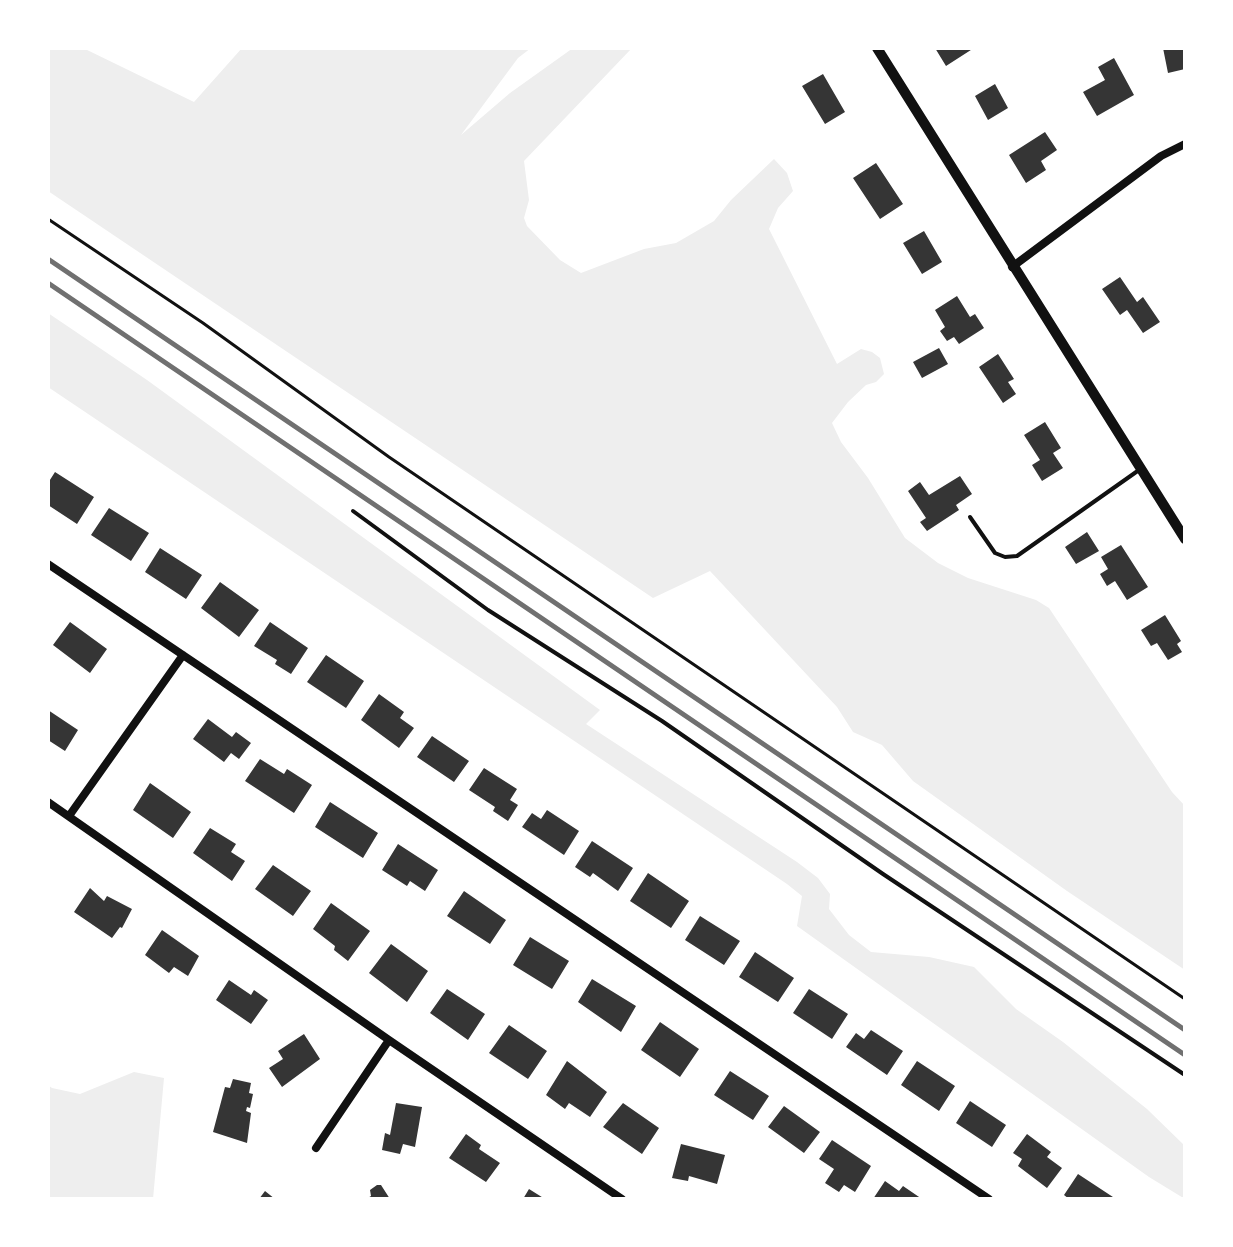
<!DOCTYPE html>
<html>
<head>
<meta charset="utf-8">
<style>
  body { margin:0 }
  #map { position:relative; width:1233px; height:1247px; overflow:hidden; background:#fff; font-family:Georgia,serif }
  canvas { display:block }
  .frame { position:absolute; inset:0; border:50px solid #fff; pointer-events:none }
</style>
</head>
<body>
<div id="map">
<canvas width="1233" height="1247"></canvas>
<div class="frame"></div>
</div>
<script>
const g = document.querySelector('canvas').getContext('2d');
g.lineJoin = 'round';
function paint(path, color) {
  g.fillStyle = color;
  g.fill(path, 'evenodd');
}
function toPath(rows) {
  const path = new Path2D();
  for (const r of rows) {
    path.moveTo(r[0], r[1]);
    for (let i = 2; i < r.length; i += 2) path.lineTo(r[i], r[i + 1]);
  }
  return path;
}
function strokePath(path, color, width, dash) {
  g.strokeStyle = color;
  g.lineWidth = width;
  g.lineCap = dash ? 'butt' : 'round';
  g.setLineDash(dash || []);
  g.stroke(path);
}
const green = toPath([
  [48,48,83,48,194,102,242,48,531,48,518,58,461,135,510,93,573,48,632,48,524,161,529,200,524,218,527,226,560,260,581,273,644,249,676,243,714,221,731,200,774,159,787,173,793,191,778,208,769,229,837,364,861,349,872,352,880,358,884,374,876,382,866,385,848,402,832,423,841,442,868,478,905,538,938,563,968,578,1036,600,1049,608,1172,792,1185,806,1185,970,1067,891,913,781,882,745,853,732,837,707,710,571,653,598,48,191],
  [48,313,147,380,600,710,586,724,797,862,818,878,830,894,829,909,849,935,871,952,929,957,974,967,1016,1009,1063,1042,1147,1109,1185,1146,1185,1199,1149,1177,797,926,802,896,787,884,48,387],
  [134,1072,164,1078,153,1199,48,1199,48,1085,52,1088,80,1094]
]);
const building = toPath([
  [935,48,974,48,946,66],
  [1163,48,1185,48,1185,69,1168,73],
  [1114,58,1134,95,1097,116,1083,92,1105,80,1098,67],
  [823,74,845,112,825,124,802,86],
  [995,84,1008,108,988,120,975,96],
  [1045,132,1057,150,1041,161,1046,170,1026,183,1009,155],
  [876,163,903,204,880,219,853,178],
  [924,231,942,262,922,274,903,243],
  [1120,277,1137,302,1143,297,1160,322,1143,333,1127,310,1120,315,1102,289],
  [957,296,970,317,975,314,984,328,959,344,954,337,947,341,940,331,945,327,935,310],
  [939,348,948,364,922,378,913,362],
  [998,354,1014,379,1008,382,1016,394,1003,403,979,367],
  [1045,422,1061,448,1053,453,1063,468,1042,481,1032,465,1040,460,1024,435],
  [55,472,94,497,77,524,48,505,48,483],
  [960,476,972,494,956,505,959,510,927,531,920,522,926,518,908,491,920,482,929,495],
  [109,508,149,533,131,561,91,535],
  [1087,532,1099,551,1076,564,1065,547],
  [1121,545,1148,587,1127,600,1115,581,1107,586,1100,574,1108,569,1101,557],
  [160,548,202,575,186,599,145,572],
  [220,582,259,610,239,637,201,608],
  [1165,615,1181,641,1177,644,1182,652,1168,660,1157,643,1151,646,1141,630],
  [70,622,107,649,90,673,53,645],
  [270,622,308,648,291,674,275,664,277,660,254,646],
  [326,655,364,681,346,708,307,682],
  [379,694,404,712,400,718,414,728,399,748,361,720],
  [48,710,78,730,65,751,48,740],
  [208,719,232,737,236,732,251,743,239,759,231,753,224,762,193,739],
  [432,736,469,761,454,782,417,757],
  [260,759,284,774,287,769,312,785,294,813,245,781],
  [484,768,517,789,510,800,518,805,508,821,493,811,495,807,469,790],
  [150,783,191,812,173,838,133,810],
  [330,802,378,833,363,858,315,827],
  [547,810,579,831,564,855,522,827,532,813,541,819],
  [210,828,236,844,231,852,245,861,232,881,193,853],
  [592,841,633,868,618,891,593,873,590,877,575,867],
  [398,844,438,870,425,891,410,881,407,886,382,870],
  [273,865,311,891,293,916,255,889],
  [648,873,689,901,671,928,630,901],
  [90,888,104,901,107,896,132,909,122,928,120,927,112,938,74,912],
  [464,891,506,920,490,944,447,916],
  [331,903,370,931,348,961,334,950,335,946,313,929],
  [700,916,740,941,724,965,685,940],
  [162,930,199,956,188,976,174,967,169,973,145,955],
  [530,937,569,961,552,989,513,965],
  [391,944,428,971,407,1002,369,973],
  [755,952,794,978,778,1002,739,977],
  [592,979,636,1006,621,1032,578,1002],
  [229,980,251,995,254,990,268,1000,251,1024,216,1000],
  [447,989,485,1014,468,1040,430,1013],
  [809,989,848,1014,832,1039,793,1013],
  [660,1022,699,1049,680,1077,641,1050],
  [509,1025,547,1051,528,1079,489,1053],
  [871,1030,903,1051,887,1075,846,1047,856,1033,864,1039],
  [304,1034,320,1059,282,1087,269,1068,283,1059,278,1051],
  [567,1061,607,1092,590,1117,569,1103,565,1109,546,1095],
  [917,1061,955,1086,939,1111,901,1085],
  [730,1071,769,1096,753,1120,714,1095],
  [233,1079,251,1083,249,1093,253,1094,250,1108,247,1107,246,1111,251,1113,247,1143,213,1132,225,1087,230,1088],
  [970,1101,1006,1125,992,1147,956,1123],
  [396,1103,422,1107,415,1147,403,1144,400,1154,382,1150,385,1133,390,1135],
  [623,1103,659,1128,642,1154,603,1127],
  [784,1106,820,1132,804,1153,768,1127],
  [466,1134,481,1145,479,1149,500,1163,486,1182,449,1158],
  [1027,1134,1051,1152,1047,1157,1062,1168,1047,1188,1018,1166,1022,1159,1013,1153],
  [832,1140,871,1166,855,1192,844,1185,839,1192,825,1183,834,1169,819,1159],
  [681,1144,725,1155,717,1184,689,1176,688,1181,672,1178],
  [1078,1174,1116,1199,1069,1199,1064,1195],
  [885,1181,899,1191,903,1186,922,1199,873,1199],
  [377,1185,381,1185,390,1199,366,1199,371,1196,370,1190],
  [529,1189,545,1199,523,1199],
  [265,1191,275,1199,259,1199]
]);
const path = toPath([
  [48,219,203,323,389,457,1185,999]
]);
const service = toPath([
  [353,511,488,610,662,721,883,874,1185,1075],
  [970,517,995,553,1005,557,1017,556,1139,470]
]);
const minor = toPath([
  [1012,267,1161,156,1185,144],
  [48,564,989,1199],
  [48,802,389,1040,622,1199],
  [69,816,183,655],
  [316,1148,389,1040]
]);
const tertiary = toPath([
  [877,48,1185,539]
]);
const rail = toPath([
  [48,259,1185,1030],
  [48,283,1185,1055]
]);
paint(green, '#eee');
paint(building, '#353535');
strokePath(path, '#111', 3);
strokePath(service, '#111', 4);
strokePath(minor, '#111', 8);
strokePath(tertiary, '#111', 10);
strokePath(rail, '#707070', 5);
</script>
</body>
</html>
